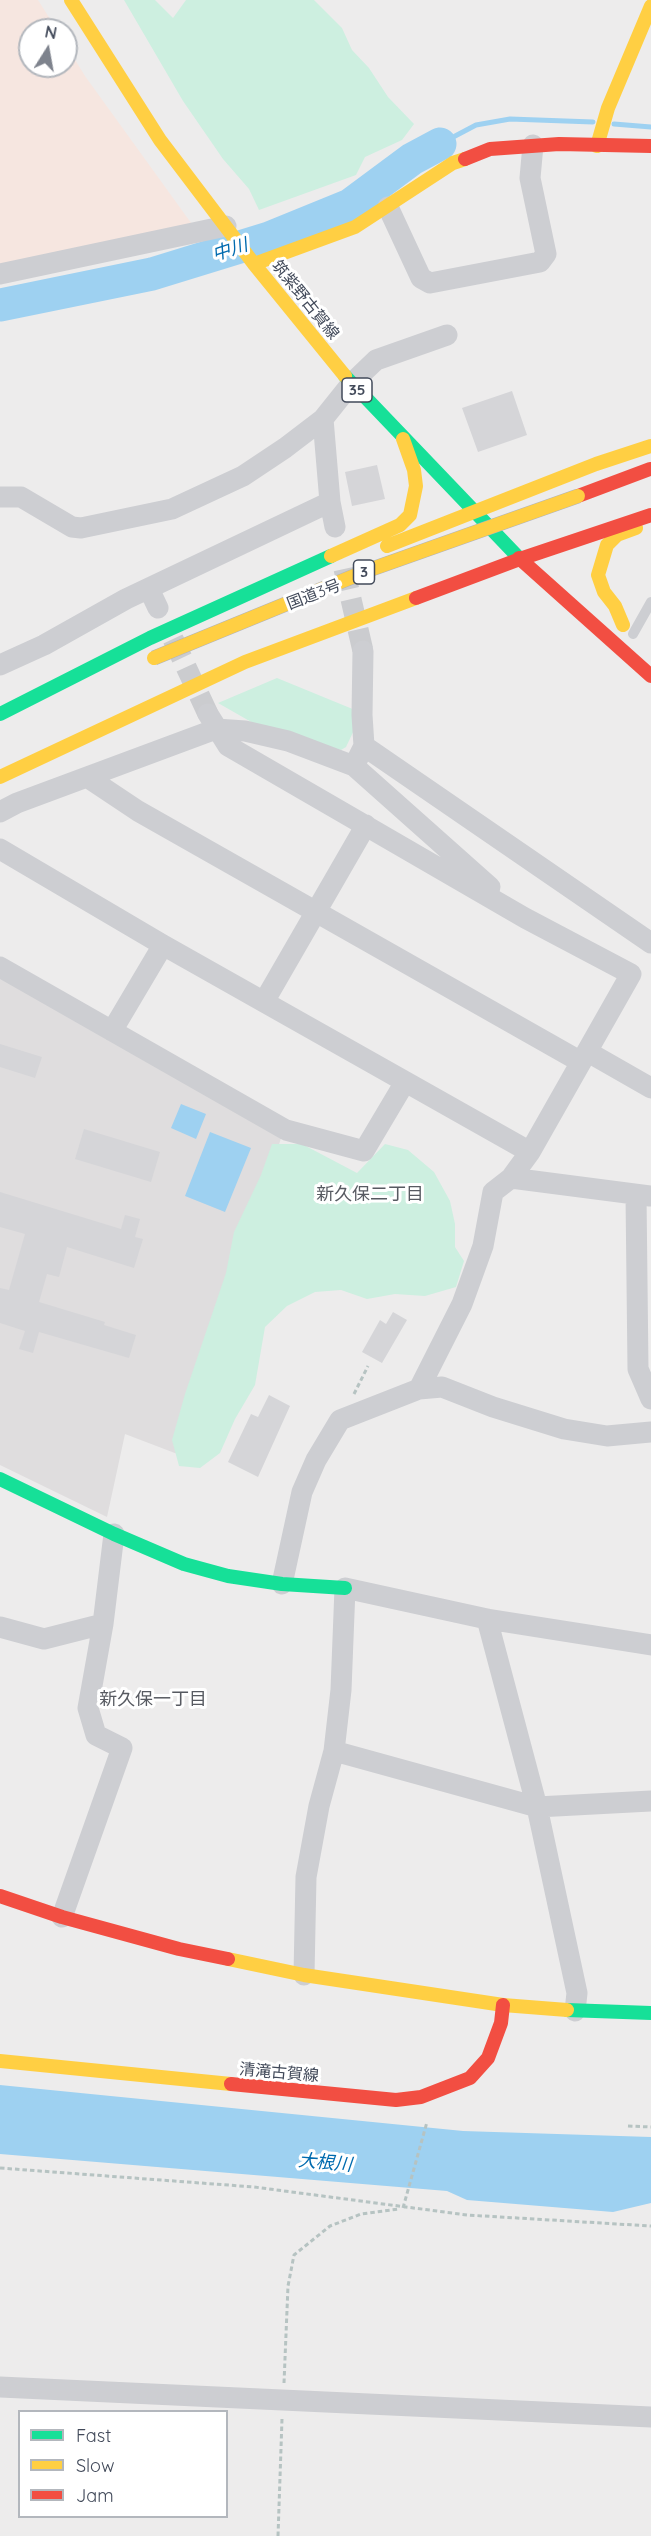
<!DOCTYPE html>
<html>
<head>
<meta charset="utf-8">
<style>
  body { margin:0 }
  #map { position:relative; width:651px; height:2536px; overflow:hidden; background:#edecec; font-family:Quicksand,sans-serif }
  canvas { display:block }
  .legend { position:absolute; left:18px; top:2410px; width:210px; height:108px; box-sizing:border-box; background:#fff; border:2px solid #b3b7bd; margin:0; padding:8px 10px; list-style:none; font-size:18px; color:#424a5a }
  .legend li { display:flex; align-items:center; gap:12px; height:30px }
  .legend b { width:30px; border:2px solid #b3b7bd }
  .north { position:absolute; left:18px; top:18px; width:60px; height:60px; box-sizing:border-box; background:#fff; border:2px solid #b3b7bd; border-radius:50%; rotate:11deg; font-size:16px; font-weight:700; line-height:24px; text-align:center; color:#424a5a }
  .north::after { content:''; display:block; margin:auto; width:21px; height:27px; background:#7e838d; clip-path:polygon(50% 0,100% 100%,50% 72%,0 100%) }
</style>
</head>
<body>
<div id="map">
<canvas width="651" height="2536"></canvas>
<ul class="legend">
<li><b style="height:8px;background:#16e098"></b>Fast</li>
<li><b style="height:8px;background:#ffcf43"></b>Slow</li>
<li><b style="height:8px;background:#f24e42"></b>Jam</li>
</ul>
<div class="north">N</div>
</div>
<script>
const g = document.querySelector('canvas').getContext('2d');
g.lineJoin = 'round';
function paint(path, color) {
  g.fillStyle = color;
  g.fill(path, 'evenodd');
}
function toPath(rows) {
  const path = new Path2D();
  for (const r of rows) {
    path.moveTo(r[0], r[1]);
    for (let i = 2; i < r.length; i += 2) path.lineTo(r[i], r[i + 1]);
  }
  return path;
}
function strokePath(path, color, width, dash) {
  g.strokeStyle = color;
  g.lineWidth = width;
  g.lineCap = dash ? 'butt' : 'round';
  g.setLineDash(dash || []);
  g.stroke(path);
}
function drawText(font, color, halo, rows, align = 'center') {
  g.font = font + ' Quicksand,"Noto Sans JP",sans-serif';
  g.lineWidth = 6;
  g.setLineDash([]);
  g.textBaseline = 'middle';
  g.strokeStyle = halo;
  g.fillStyle = color;
  for (const [text, x, y, turn = 0] of rows) {
    g.save();
    g.translate(x, y);
    g.rotate((+turn || 0) * Math.PI / 180);
    g.textAlign = isNaN(turn) ? turn : align;
    if (halo) g.strokeText(text, 0, 0);
    g.fillText(text, 0, 0);
    g.restore();
  }
}
const education = toPath([
  [0,975,282,1135,180,1455,125,1434,107,1517,0,1465]
]);
const medical = toPath([
  [0,0,38,0,57,30,30,30,30,66,66,66,66,45,85,76,194,227,0,267]
]);
const green = toPath([
  [124,0,155,0,173,18,186,0,314,0,342,28,352,50,369,68,388,97,414,124,402,140,365,157,356,175,259,210,249,189,223,159,183,101],
  [277,678,355,710,356,726,346,747,341,750,260,727,218,703],
  [272,1144,302,1144,357,1173,385,1144,408,1150,434,1172,450,1201,455,1224,455,1247,464,1261,456,1287,425,1296,395,1294,367,1299,341,1290,315,1292,287,1306,265,1327,255,1385,235,1419,220,1453,200,1468,179,1466,172,1440,185,1394,226,1273,234,1232,261,1175]
]);
const water = toPath([
  [181,1104,206,1114,196,1139,171,1128],
  [210,1132,251,1148,225,1212,185,1196],
  [0,2085,463,2131,651,2137,651,2203,613,2212,467,2200,447,2191,0,2154]
]);
const stream = toPath([
  [614,124,651,127],
  [440,144,476,125,510,119,593,122]
]);
const river = toPath([
  [0,305,152,274,269,238,350,205,412,159,440,144]
]);
const building = toPath([
  [512,391,527,435,478,452,462,408],
  [377,465,385,499,352,506,345,472],
  [0,1044,42,1057,35,1078,0,1067],
  [84,1129,160,1152,151,1182,75,1159],
  [0,1192,121,1229,125,1215,140,1219,135,1237,143,1239,134,1268,67,1247,59,1277,47,1274,39,1302,105,1322,104,1325,136,1335,129,1358,39,1332,33,1353,19,1349,25,1331,0,1323,0,1288,9,1290,25,1234,0,1227],
  [393,1312,407,1320,382,1363,362,1352,380,1320,386,1324],
  [269,1395,290,1406,258,1477,228,1462,251,1414,258,1417]
]);
const streetTunnel = toPath([
  [344,569,363,651],
  [173,639,208,714]
]);
const path = toPath([
  [354,1394,368,1366],
  [628,2126,651,2127],
  [0,2168,254,2187,467,2215,651,2226],
  [403,2208,427,2122],
  [284,2383,288,2286,294,2255,330,2226,361,2214,399,2209],
  [278,2536,282,2419]
]);
const lane = toPath([
  [633,634,651,602]
]);
const street = toPath([
  [388,207,421,278,430,283,540,262,546,254,530,178,533,145],
  [0,274,226,226],
  [0,497,21,497,72,527,81,528,172,509,243,476,285,448,323,419],
  [330,502,335,527],
  [149,589,158,608],
  [363,651,362,715,364,746],
  [0,665,44,645,126,599,330,502,323,419,351,384,376,360,447,335],
  [208,714,228,746,525,918,631,974,530,1152,511,1178,493,1192,483,1246,462,1304,419,1389,340,1420,316,1460,302,1492,282,1584],
  [354,766,364,746,651,943],
  [87,777,138,811,581,1062],
  [0,812,17,803,216,729,245,731,288,741,354,766,490,887],
  [0,849,163,945,530,1152],
  [0,967,286,1130,364,1151,405,1082],
  [265,1000,366,825],
  [112,1031,163,945],
  [588,1052,651,1088],
  [511,1178,650,1196],
  [636,1195,638,1369,651,1399],
  [419,1389,442,1387,493,1407,564,1429,607,1436,651,1432],
  [487,1619,537,1807,577,1993,575,2011],
  [0,1627,44,1639,103,1624,114,1534],
  [334,1751,537,1807,651,1801],
  [62,1917,122,1748,96,1735,88,1708,103,1624],
  [304,1975,306,1877,319,1806,334,1751,341,1690,345,1588,487,1619,651,1645],
  [0,2387,651,2417]
]);
const fast = toPath([
  [345,376,519,558],
  [0,714,150,638,331,556],
  [0,1479,114,1534,184,1564,228,1576,282,1584,345,1588],
  [567,2010,651,2013]
]);
const slow = toPath([
  [71,0,160,140,254,264,345,376],
  [597,146,608,108,651,6],
  [254,264,355,227,453,163,465,159],
  [387,546,596,464,651,446],
  [331,556,400,525,410,515,416,486,414,470,403,439],
  [623,625,615,606,604,592,598,575,607,545,617,535,636,528],
  [0,777,245,662,416,598],
  [228,1959,304,1975,503,2005,567,2010],
  [0,2061,231,2084]
]);
const jam = toPath([
  [465,159,490,149,559,144,651,146],
  [578,496,650,469],
  [519,558,651,676],
  [416,598,520,559,651,515],
  [0,1896,62,1917,179,1949,228,1959],
  [231,2084,396,2100,421,2097,470,2078,488,2058,501,2023,503,2005]
]);
const slowBridge = toPath([
  [154,658,369,570,578,496]
]);
const shields = [
  [357,390,30],
  [364,572,21]
];
const shieldNames = [
  ["35",357,390],
  ["3",364,572]
];
const streetNames = [
  ["筑紫野古賀線",305,300,51],
  ["国道3号",314,595,-21],
  ["清滝古賀線",279,2073,5]
];
const waterNames = [
  ["中川",230,250,-18],
  ["大根川",325,2163,5]
];
const neighbourhoodNames = [
  ["新久保二丁目",370,1195],
  ["新久保一丁目",153,1700]
];
paint(education, '#dfddde');
paint(medical, '#f6e6e0');
paint(green, '#cdefe0');
paint(water, '#9ed1f1');
strokePath(stream, '#9ed1f1', 5);
strokePath(river, '#9ed1f1', 33);
paint(building, '#d5d5d8');
strokePath(streetTunnel, '#cbcccf', 21, [21, 10]);
strokePath(path, '#b6c3c2', 3, [4.5, 3]);
strokePath(lane, '#cdced2', 10);
strokePath(street, '#cdced2', 21);
strokePath(fast, '#16e098', 14);
strokePath(slow, '#ffcf43', 14);
strokePath(jam, '#f24e42', 14);
strokePath(slowBridge, '#b0b3bd', 15, []);
strokePath(slowBridge, '#ffcf43', 14);
for (const [x, y, w] of shields) {
  const box = new Path2D();
  box.roundRect(x - w / 2, y - 12, w, 24, 4.5);
  g.fillStyle = '#fff';
  g.fill(box);
  strokePath(box, '#424a5a', 1.5);
}
drawText('bold 15px', '#424a5a', null, shieldNames);
drawText('16px', '#424a5a', '#fff', streetNames);
drawText('italic 18px', '#006baf', '#fff', waterNames);
drawText('18px', '#575a61', '#fff', neighbourhoodNames);
</script>
</body>
</html>
